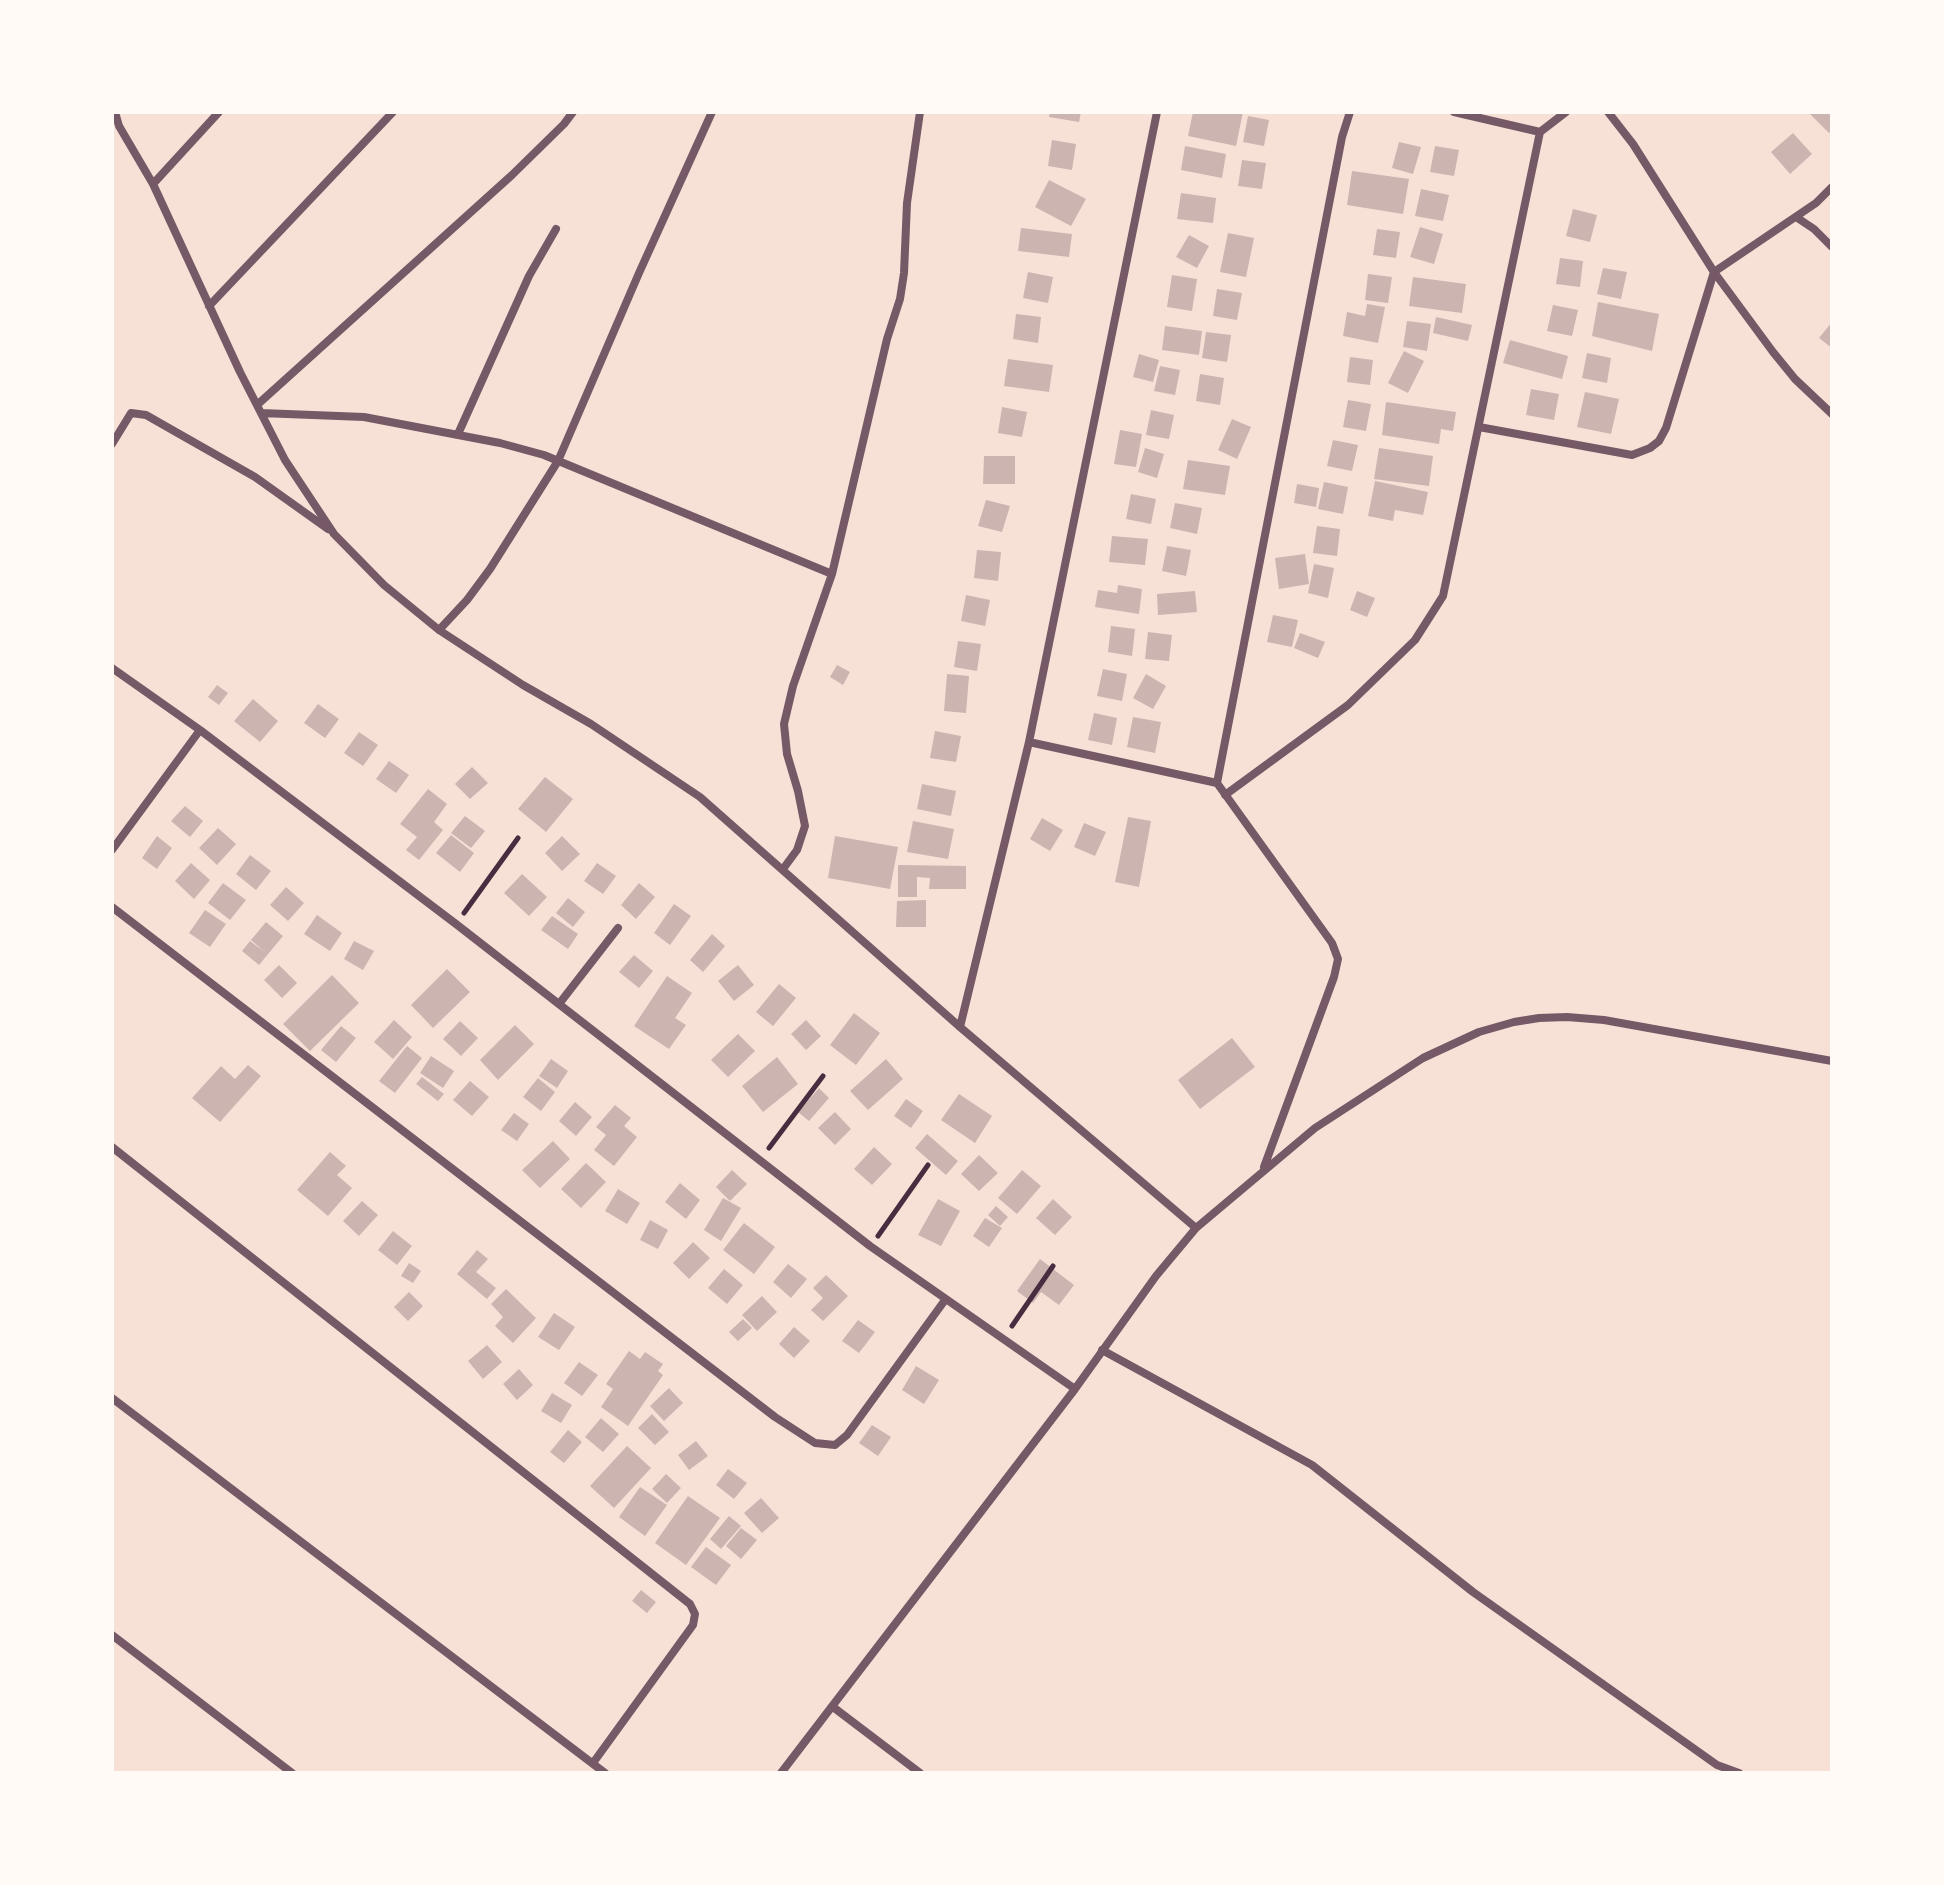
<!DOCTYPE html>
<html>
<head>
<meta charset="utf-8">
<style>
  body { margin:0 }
  #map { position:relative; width:1944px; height:1885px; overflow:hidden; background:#f7e1d7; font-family:"PT Sans",sans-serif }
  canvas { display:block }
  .frame { position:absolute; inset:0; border:114px solid #fffaf5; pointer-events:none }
</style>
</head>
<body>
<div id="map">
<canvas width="1944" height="1885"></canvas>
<div class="frame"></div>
</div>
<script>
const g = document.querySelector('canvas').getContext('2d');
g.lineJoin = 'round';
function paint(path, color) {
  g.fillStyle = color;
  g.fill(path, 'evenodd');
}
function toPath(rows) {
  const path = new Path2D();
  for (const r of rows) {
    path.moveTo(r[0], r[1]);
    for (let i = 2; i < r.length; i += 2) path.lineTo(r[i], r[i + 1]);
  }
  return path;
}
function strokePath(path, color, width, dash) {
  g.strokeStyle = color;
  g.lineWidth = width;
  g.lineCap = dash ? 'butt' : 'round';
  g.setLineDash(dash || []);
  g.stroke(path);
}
const building = toPath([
  [1050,112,1081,112,1079,122,1049,117],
  [1193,112,1243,112,1236,146,1188,136],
  [1808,112,1832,112,1832,129,1829,133],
  [1248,116,1269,120,1264,146,1243,142],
  [1793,133,1812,154,1790,174,1771,152],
  [1052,140,1076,144,1072,170,1048,166],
  [1399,142,1421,147,1413,174,1392,168],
  [1185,146,1226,154,1222,178,1181,170],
  [1435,146,1459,150,1454,176,1430,172],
  [1242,160,1266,163,1262,189,1238,186],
  [1352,171,1409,179,1403,214,1347,205],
  [1049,180,1086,199,1071,226,1035,207],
  [1421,189,1449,195,1443,221,1415,216],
  [1181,193,1216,198,1213,223,1177,219],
  [1573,209,1597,215,1590,242,1566,236],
  [1420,227,1443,234,1434,264,1410,257],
  [1021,228,1072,234,1069,257,1018,251],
  [1377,229,1400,232,1396,258,1373,255],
  [1228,233,1254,238,1246,277,1220,272],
  [1189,235,1209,246,1197,268,1176,257],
  [1560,258,1583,261,1580,287,1556,284],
  [1603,268,1627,272,1621,299,1597,294],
  [1028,272,1053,277,1048,303,1023,298],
  [1368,274,1392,277,1388,303,1365,300],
  [1172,275,1197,279,1192,311,1167,307],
  [1413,277,1466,284,1462,313,1409,306],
  [1217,289,1242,293,1237,320,1213,316],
  [1598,302,1659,314,1652,351,1592,336],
  [1367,304,1385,307,1378,343,1343,336,1347,312,1365,316],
  [1553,305,1578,310,1572,336,1547,331],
  [1016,314,1041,317,1038,343,1013,339],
  [1436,317,1472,325,1468,341,1433,333],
  [1407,321,1431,324,1427,351,1403,347],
  [1832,322,1832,348,1819,338],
  [1165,326,1202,331,1199,355,1162,350],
  [1206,332,1231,335,1227,362,1202,358],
  [1510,340,1568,356,1562,379,1503,363],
  [1404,351,1424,361,1408,393,1388,383],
  [1587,353,1611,358,1607,383,1582,378],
  [1139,354,1159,360,1153,382,1133,377],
  [1350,357,1373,360,1370,385,1347,382],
  [1008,359,1053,365,1049,392,1004,386],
  [1160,366,1180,370,1175,395,1154,391],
  [1200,374,1224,378,1220,405,1196,401],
  [1531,389,1559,394,1554,420,1526,415],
  [1585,392,1619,399,1611,434,1577,427],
  [1348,400,1371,404,1366,431,1343,427],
  [1386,402,1456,412,1453,431,1441,429,1439,444,1382,435],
  [1002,407,1027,412,1022,437,998,433],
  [1151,410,1174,415,1169,439,1146,435],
  [1232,419,1251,427,1237,459,1218,450],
  [1120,430,1142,434,1136,467,1114,464],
  [1333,440,1358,445,1352,471,1327,466],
  [1145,448,1164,454,1157,478,1138,472],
  [1379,448,1433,456,1429,486,1374,479],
  [984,456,1015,456,1015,484,983,484],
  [1188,460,1230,466,1225,495,1183,489],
  [1375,481,1428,492,1423,515,1395,510,1393,521,1368,516],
  [1324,482,1348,487,1343,514,1318,509],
  [1297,484,1319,488,1316,507,1294,503],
  [1131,494,1156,499,1151,524,1126,519],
  [986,500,1010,506,1002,532,978,526],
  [1175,503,1202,508,1197,534,1170,528],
  [1317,526,1340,529,1337,556,1313,553],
  [1112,536,1148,539,1145,565,1109,562],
  [1167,546,1191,550,1186,576,1162,571],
  [977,550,1001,552,998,581,974,578],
  [1305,554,1309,584,1279,589,1275,558],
  [1314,564,1334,568,1328,598,1308,593],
  [1118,585,1142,589,1139,614,1095,607,1098,590,1117,593],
  [1195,591,1197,612,1158,615,1157,594],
  [1357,591,1375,598,1367,617,1350,610],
  [966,595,990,600,985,626,961,621],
  [1273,615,1298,620,1292,647,1267,642],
  [1111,626,1135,629,1132,656,1108,652],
  [1148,632,1172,635,1169,661,1145,659],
  [1300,633,1325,642,1318,658,1294,648],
  [958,641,981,644,977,671,954,667],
  [837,665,850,672,843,685,830,677],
  [1103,669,1127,674,1122,701,1097,696],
  [947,674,969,676,966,713,944,711],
  [1146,674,1166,686,1153,709,1133,698],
  [217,685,228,693,219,705,208,697],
  [253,699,278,721,260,742,234,721],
  [318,704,339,719,325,738,304,723],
  [1094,713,1117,718,1112,745,1088,740],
  [1133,717,1161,722,1155,753,1127,747],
  [935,731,961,736,956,762,930,758],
  [359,732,378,745,363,766,344,753],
  [389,761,409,775,396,793,376,779],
  [472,767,488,783,470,799,455,784],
  [545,777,573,799,546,832,518,809],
  [922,784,956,791,951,816,917,809],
  [428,789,447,804,434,822,443,830,419,860,406,850,417,837,400,824],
  [185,806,203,821,190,837,171,821],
  [465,816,485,831,471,848,451,833],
  [1128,817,1151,821,1139,887,1115,882],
  [1042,818,1063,830,1050,851,1030,839],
  [913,821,954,829,948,859,907,852],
  [1084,823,1106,832,1095,856,1074,847],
  [218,828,236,844,217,865,199,848],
  [451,835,474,853,460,872,436,853],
  [157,836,172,848,157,869,142,858],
  [562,836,580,854,562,871,545,853],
  [835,836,898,847,890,889,828,878],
  [250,855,271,871,256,890,236,874],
  [191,863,210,880,194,899,175,881],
  [597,863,616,876,603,894,584,881],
  [898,865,966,866,966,889,929,889,930,878,917,877,917,897,898,897],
  [522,874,547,897,529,916,504,893],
  [223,883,246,900,230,920,208,903],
  [639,883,655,897,636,919,621,905],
  [286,887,304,903,288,921,270,905],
  [568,898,585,912,573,927,556,913],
  [926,900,926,927,896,927,897,901],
  [674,904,691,916,670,945,654,933],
  [205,910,226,924,210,947,189,933],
  [317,915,342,933,330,951,304,934],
  [552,916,578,934,568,949,541,930],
  [266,922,283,936,259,965,242,951,250,941,265,952,251,940],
  [712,934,725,946,703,972,690,960],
  [354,941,374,951,363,970,344,959],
  [634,955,653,971,639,988,619,972],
  [279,965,297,983,282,998,264,980],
  [738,965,754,985,734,1001,718,981],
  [447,969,470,992,433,1028,411,1005],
  [332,975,359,1003,310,1051,283,1024],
  [667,976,692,993,675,1018,686,1025,669,1049,634,1026],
  [779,984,796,998,773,1026,756,1012],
  [854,1013,880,1033,856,1065,830,1045],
  [394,1020,412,1037,393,1059,374,1042],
  [806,1020,821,1036,806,1050,791,1034],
  [460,1021,478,1038,461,1056,443,1039],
  [515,1025,534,1044,498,1080,480,1060],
  [341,1026,356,1038,336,1062,321,1050],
  [738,1034,755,1051,728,1077,711,1060],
  [1232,1038,1255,1067,1200,1109,1178,1080],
  [407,1046,422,1058,395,1093,379,1081],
  [431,1056,454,1071,443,1088,420,1073],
  [777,1057,798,1084,763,1112,742,1086],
  [551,1059,568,1071,557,1088,539,1076],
  [886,1059,903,1079,868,1110,850,1091],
  [248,1065,261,1076,220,1122,192,1098,221,1066,235,1079],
  [422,1077,444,1094,438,1101,416,1084],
  [538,1078,555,1092,541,1111,523,1097],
  [470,1081,489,1097,472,1116,453,1100],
  [819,1088,829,1098,809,1121,798,1112],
  [959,1094,992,1116,975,1143,941,1120],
  [906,1099,923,1111,911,1128,894,1116],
  [575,1102,592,1117,576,1136,559,1121],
  [615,1105,631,1118,624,1126,637,1137,614,1166,594,1150,606,1135,596,1127],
  [835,1112,851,1129,835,1145,818,1128],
  [514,1113,529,1124,517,1141,501,1130],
  [927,1134,958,1161,946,1175,915,1148],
  [553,1141,570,1159,540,1188,522,1170],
  [874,1147,892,1164,872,1185,854,1169],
  [330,1152,346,1166,337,1175,352,1188,328,1216,297,1190],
  [979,1155,998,1173,979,1191,961,1174],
  [586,1163,606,1182,581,1208,561,1189],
  [732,1170,747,1184,730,1201,716,1187],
  [1022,1170,1041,1186,1017,1214,998,1198],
  [680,1183,700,1200,686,1219,665,1202],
  [618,1189,640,1203,627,1224,605,1211],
  [723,1198,741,1208,721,1241,704,1230],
  [938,1199,960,1211,941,1246,918,1235],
  [1053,1199,1072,1217,1055,1235,1036,1218],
  [362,1201,378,1215,359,1236,343,1221],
  [996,1206,1008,1217,1000,1226,988,1215],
  [985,1218,1002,1228,989,1247,973,1236],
  [650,1220,668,1230,658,1249,640,1240],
  [744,1223,775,1247,754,1274,723,1250],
  [393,1231,412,1246,397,1265,378,1250],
  [693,1242,710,1258,689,1279,673,1263],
  [477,1250,488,1259,476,1272,496,1288,487,1299,457,1274],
  [1040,1259,1074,1285,1059,1305,1041,1292,1033,1303,1017,1291],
  [409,1263,421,1271,413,1283,401,1276],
  [788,1264,807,1279,791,1298,773,1282],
  [724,1269,743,1285,727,1304,708,1288],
  [826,1275,848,1296,823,1321,811,1310,823,1298,813,1288],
  [506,1289,536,1318,513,1343,495,1326,503,1317,491,1304],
  [409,1292,423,1306,408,1321,394,1307],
  [762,1296,777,1312,757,1331,742,1315],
  [554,1313,575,1327,559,1350,538,1337],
  [743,1319,752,1328,738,1341,729,1332],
  [858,1320,875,1332,859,1353,842,1341],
  [794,1327,810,1341,794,1358,779,1344],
  [487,1345,502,1362,483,1379,468,1361],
  [629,1351,640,1359,645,1352,663,1364,658,1371,663,1375,628,1426,601,1407,613,1389,606,1384],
  [579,1362,598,1375,582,1396,564,1383],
  [916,1366,939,1380,924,1404,902,1390],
  [519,1369,533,1385,517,1400,503,1384],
  [669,1388,683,1403,664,1421,650,1406],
  [552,1393,572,1405,561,1423,541,1411],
  [652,1414,669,1432,655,1445,638,1428],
  [601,1418,619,1434,603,1452,585,1437],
  [872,1425,891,1437,878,1456,859,1443],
  [568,1430,582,1442,564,1463,550,1452],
  [696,1441,708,1456,689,1470,678,1455],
  [627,1446,651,1468,614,1508,590,1486],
  [728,1469,747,1483,734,1499,716,1485],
  [666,1474,681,1488,667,1503,652,1489],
  [640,1487,667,1505,645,1536,619,1517],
  [688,1496,720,1518,686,1565,655,1543],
  [761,1498,779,1518,762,1533,744,1513],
  [729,1516,741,1526,721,1549,710,1539],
  [741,1528,757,1540,741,1559,726,1546],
  [706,1547,731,1565,716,1585,691,1567],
  [641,1590,656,1602,647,1613,632,1601]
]);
const path = toPath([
  [464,913,518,838],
  [769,1148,823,1076],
  [878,1236,928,1165],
  [1012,1326,1053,1266]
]);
const minor = toPath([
  [115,112,119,126,153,184,240,372,285,460,334,534,384,585,439,630,523,685,591,724,700,797,960,1027,1196,1228],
  [1454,112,1540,132,1566,112],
  [1608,112,1633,144,1714,272,1773,352,1795,379,1832,414],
  [153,184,219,112],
  [1796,217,1814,229,1832,247],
  [1714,272,1816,203,1832,187],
  [209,306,393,112],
  [257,405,512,175,564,124,573,112],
  [261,413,364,417,500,443,544,455,832,574],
  [1479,427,1632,455,1650,448,1659,441,1666,428,1714,272],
  [458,434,529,276,556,229],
  [112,444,131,413,146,415,255,477,328,529],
  [439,630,467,600,490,569,558,461,639,273,712,112],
  [112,668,200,730,456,924,870,1246,1075,1389],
  [1029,742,1217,783,1342,137,1350,112],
  [1217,783,1332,943,1338,959,1334,977,1264,1167],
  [1225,795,1348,705,1415,640,1443,596,1540,132],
  [112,850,200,730],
  [783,869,797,850,805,826,798,791,787,754,784,724,793,686,832,574,887,339,900,299,904,273,907,203,920,112],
  [112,907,775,1417,815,1443,835,1445,847,1435,945,1300],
  [559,1004,618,928],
  [960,1027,1029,742,1157,112],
  [112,1147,690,1604,695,1614,693,1625,593,1763],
  [1102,1350,1312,1465,1473,1592,1717,1765,1739,1773],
  [112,1398,605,1773],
  [112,1635,292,1773],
  [833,1707,920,1773],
  [781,1773,1075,1389,1156,1276,1196,1228,1315,1128,1423,1058,1479,1032,1514,1022,1539,1018,1567,1017,1604,1020,1832,1061]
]);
paint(building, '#ccb4b1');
strokePath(path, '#4a2c40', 5);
strokePath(minor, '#755966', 8);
</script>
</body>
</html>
